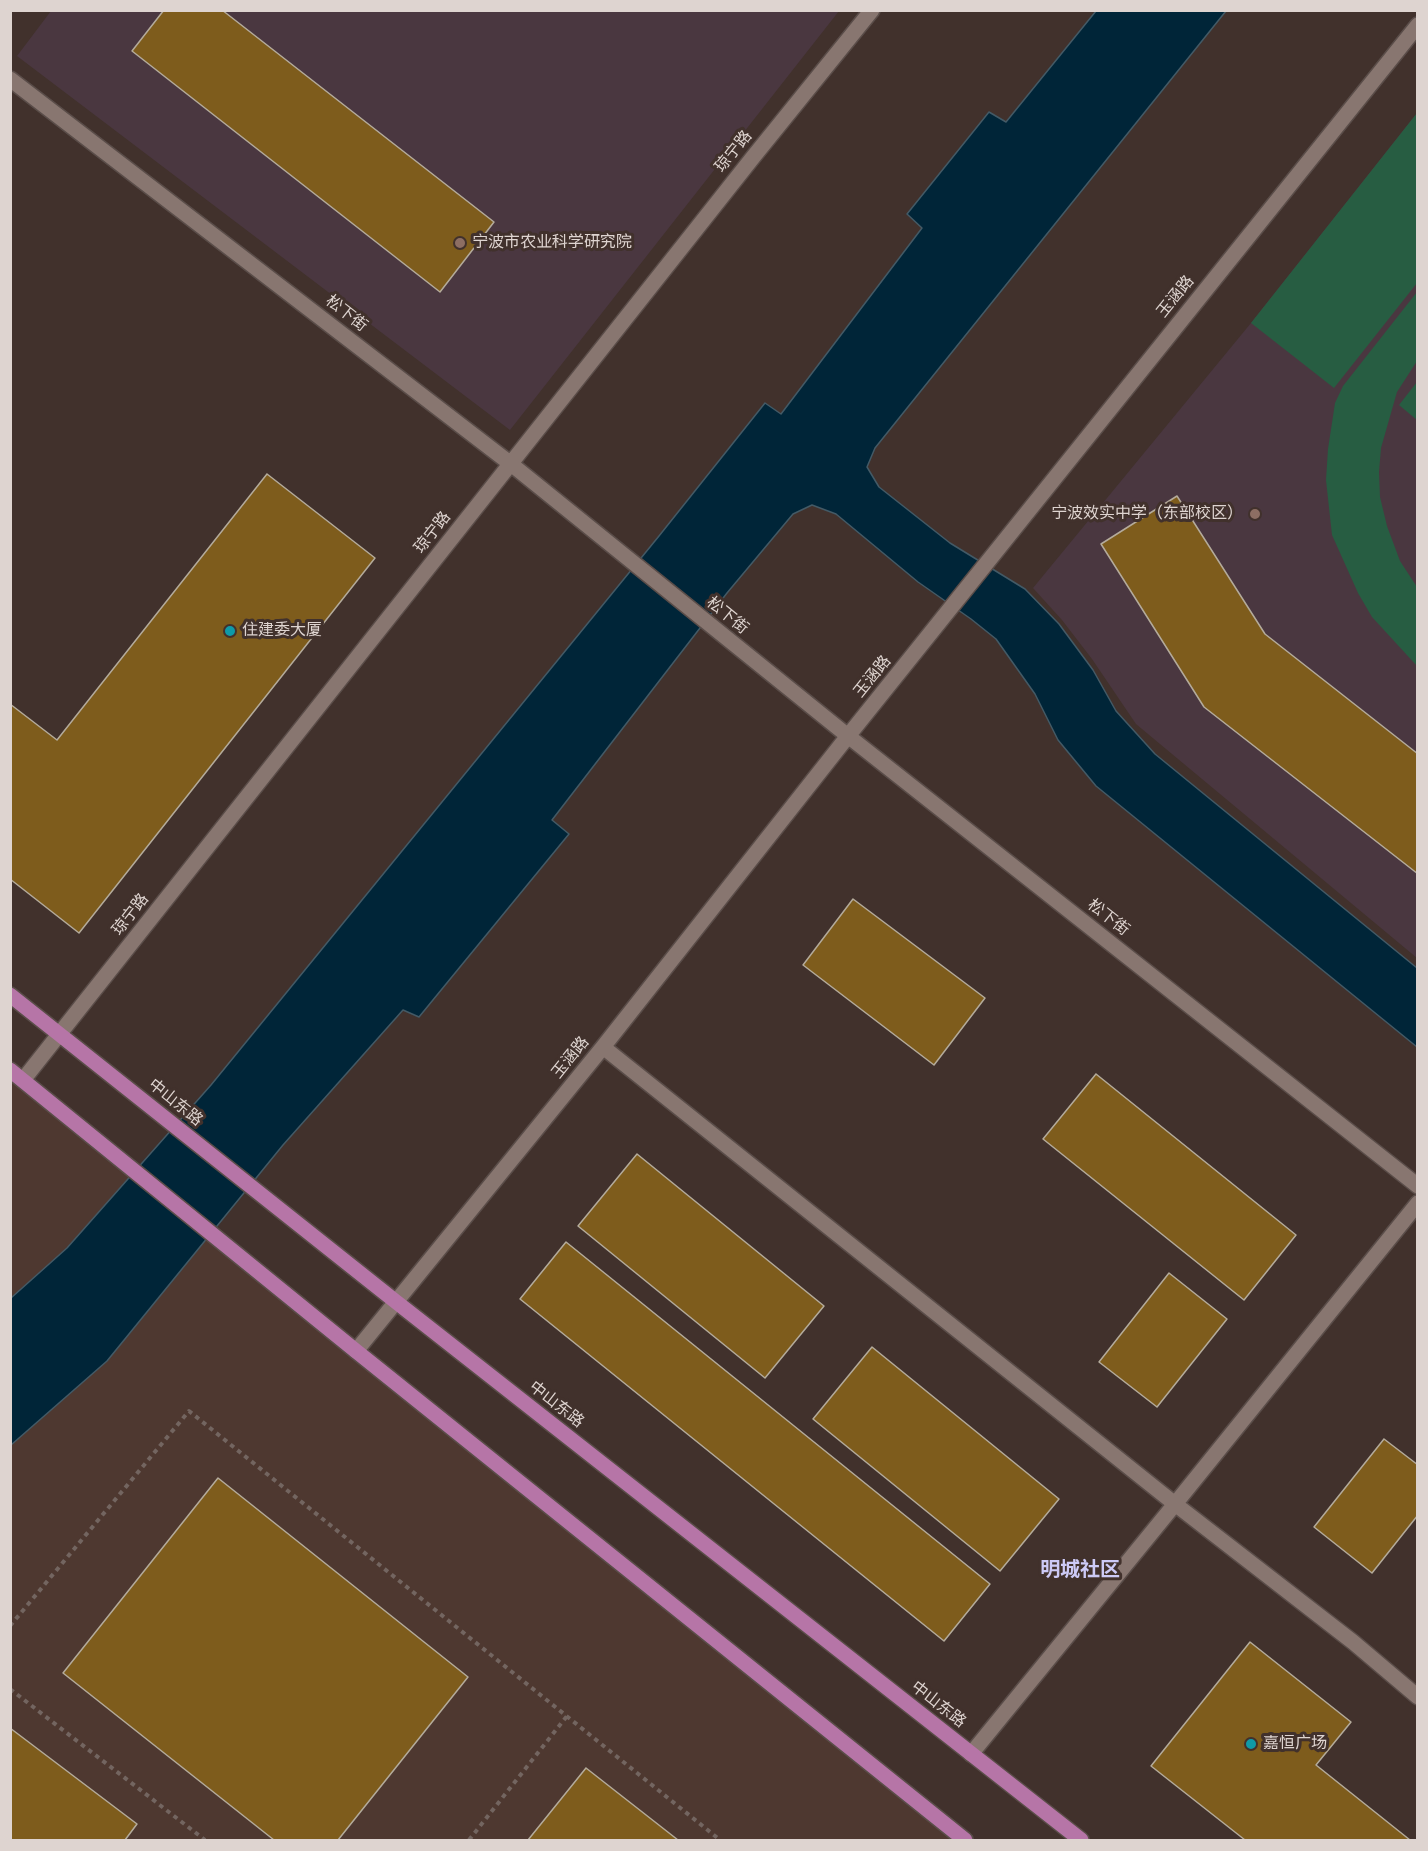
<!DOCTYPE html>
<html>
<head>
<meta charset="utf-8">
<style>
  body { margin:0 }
  #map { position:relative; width:1428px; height:1851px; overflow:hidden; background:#41312c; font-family:"Sofia Sans Condensed",sans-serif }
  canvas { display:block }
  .frame { position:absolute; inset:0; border:12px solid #ded4d0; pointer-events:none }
</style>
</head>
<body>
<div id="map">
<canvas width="1428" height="1851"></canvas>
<div class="frame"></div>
</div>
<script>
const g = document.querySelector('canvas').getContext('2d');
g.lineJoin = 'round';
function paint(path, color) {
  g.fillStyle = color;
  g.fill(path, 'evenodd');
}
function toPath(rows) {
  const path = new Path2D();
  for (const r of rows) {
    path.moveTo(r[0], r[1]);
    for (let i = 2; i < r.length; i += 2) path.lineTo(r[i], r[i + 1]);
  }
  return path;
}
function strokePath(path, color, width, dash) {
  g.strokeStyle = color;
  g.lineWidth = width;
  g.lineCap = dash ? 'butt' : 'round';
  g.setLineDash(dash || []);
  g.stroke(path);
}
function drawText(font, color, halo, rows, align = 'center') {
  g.font = font + ' "Sofia Sans Condensed","Noto Sans SC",sans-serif';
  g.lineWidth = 6;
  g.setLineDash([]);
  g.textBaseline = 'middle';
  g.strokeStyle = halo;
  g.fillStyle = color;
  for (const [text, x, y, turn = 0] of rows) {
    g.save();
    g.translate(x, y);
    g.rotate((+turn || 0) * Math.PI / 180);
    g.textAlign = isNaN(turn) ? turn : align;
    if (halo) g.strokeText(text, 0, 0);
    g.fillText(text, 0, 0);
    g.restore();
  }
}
const built = toPath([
  [10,1070,965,1840,11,1840]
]);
const education = toPath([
  [51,11,839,11,510,430,17,56],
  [1417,113,1417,958,1136,724,1092,659,1062,620,1033,588,1251,323]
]);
const green = toPath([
  [1417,113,1417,283,1334,388,1251,323],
  [1417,292,1417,361,1397,392,1381,448,1379,472,1380,497,1387,526,1400,561,1417,587,1417,666,1372,617,1358,593,1332,535,1326,480,1328,449,1335,403,1343,386],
  [1417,382,1417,420,1399,405]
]);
const water = toPath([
  [1096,11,1226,11,875,448,867,467,879,487,950,543,1025,589,1059,624,1093,670,1116,711,1155,754,1417,968,1417,1047,1096,786,1058,740,1035,694,996,639,971,619,918,582,836,514,812,505,793,514,727,593,552,820,569,834,419,1017,403,1010,283,1145,107,1361,11,1445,11,1298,67,1248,211,1085,659,536,765,403,781,414,922,228,907,214,989,112,1006,122,1096,11]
]);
const building = toPath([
  [164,10,222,10,494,222,440,292,132,51,164,10],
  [267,474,375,558,79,933,10,879,10,704,57,740,267,474],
  [1177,496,1265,634,1418,754,1418,874,1204,707,1101,544,1177,496],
  [853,899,985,998,934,1065,803,965,853,899],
  [1096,1074,1296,1235,1244,1300,1043,1139,1096,1074],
  [637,1154,824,1306,765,1378,578,1226,637,1154],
  [566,1242,990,1584,944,1641,520,1299,566,1242],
  [1169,1273,1227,1319,1157,1407,1099,1362,1169,1273],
  [872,1347,1059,1499,1000,1571,813,1419,872,1347],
  [1384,1439,1418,1465,1418,1515,1372,1573,1314,1527,1384,1439],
  [218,1478,468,1677,338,1840,274,1840,63,1673,218,1478],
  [1250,1642,1351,1722,1316,1765,1410,1840,1245,1840,1151,1766,1250,1642],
  [10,1728,137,1824,125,1840,10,1840,10,1728],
  [586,1768,678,1840,528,1840,586,1768]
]);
const path = toPath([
  [10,1626,189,1411,720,1840],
  [10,1689,205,1840],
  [469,1840,567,1716]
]);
const minor = toPath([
  [10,79,511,464,848,736,1418,1186],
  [603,1047,1175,1504,1353,1642,1418,1697],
  [23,1080,754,156,872,10],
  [356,1351,603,1047,848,736,1418,25],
  [971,1754,1175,1504,1418,1203]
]);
const major = toPath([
  [10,995,395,1301,1081,1840],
  [10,1070,356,1351,965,1840]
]);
const markers = [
  [460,243,6,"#8d6e63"],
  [1255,514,6,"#8d6e63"],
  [230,631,6,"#0f9aa8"],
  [1251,1744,6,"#0f9aa8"]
];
const streetNames = [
  ["琼宁路",734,152,-51],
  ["玉涵路",1176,297,-51],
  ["松下街",346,314,38],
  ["琼宁路",433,533,-52],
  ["松下街",727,616,39],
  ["玉涵路",873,677,-51],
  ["琼宁路",131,915,-52],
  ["松下街",1108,918,38],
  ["玉涵路",571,1058,-51],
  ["中山东路",175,1103,39],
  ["中山东路",556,1405,38],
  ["中山东路",938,1705,38]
];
const poiNames = [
  ["宁波市农业科学研究院",472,243],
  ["宁波效实中学（东部校区）",1243,514,"right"],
  ["住建委大厦",242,631],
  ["嘉恒广场",1263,1744]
];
const quarterNames = [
  ["明城社区",1080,1571]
];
paint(built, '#4e3830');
paint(education, '#4a3740');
paint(green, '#275d42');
paint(water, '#002538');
strokePath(water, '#435a66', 1.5);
paint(building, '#7e5c1c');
strokePath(building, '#b4ab9b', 1.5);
strokePath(minor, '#5a4d49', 18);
strokePath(major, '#5a4d49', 18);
strokePath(path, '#736560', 4, [4.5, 4.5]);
strokePath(minor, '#887670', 15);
strokePath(major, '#b675a7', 15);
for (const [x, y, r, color] of markers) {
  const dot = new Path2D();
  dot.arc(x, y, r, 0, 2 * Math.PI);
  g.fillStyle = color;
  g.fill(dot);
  strokePath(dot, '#41312c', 2);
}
drawText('16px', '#ded4d0', '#41312c', streetNames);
drawText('16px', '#ded4d0', '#41312c', poiNames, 'left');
drawText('bold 20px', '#cdcaf6', '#41312c', quarterNames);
</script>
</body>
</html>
